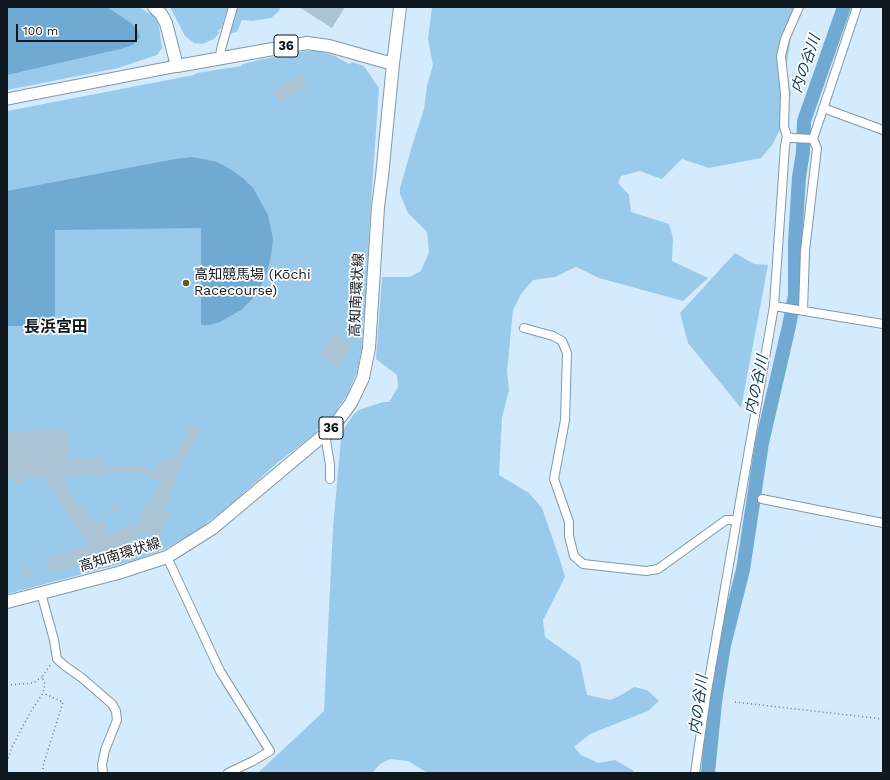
<!DOCTYPE html>
<html>
<head>
<meta charset="utf-8">
<style>
  body { margin:0 }
  #map { position:relative; width:890px; height:780px; overflow:hidden; background:#d3ebfd; font-family:"Work Sans",sans-serif }
  canvas { display:block }
  .frame { position:absolute; inset:0; border:8px solid #0f181e; pointer-events:none }
  .scale { position:absolute; left:16px; top:24px; width:121px; height:18px; box-sizing:border-box; border:2px solid #0f181e; border-top:0; padding-left:5px; font-size:12px; line-height:14px; white-space:nowrap; color:#0f181e; -webkit-text-stroke:3px #fff; paint-order:stroke }
</style>
</head>
<body>
<div id="map">
<canvas width="890" height="780"></canvas>
<div class="frame"></div>
<div class="scale">100 m</div>
</div>
<script>
const g = document.querySelector('canvas').getContext('2d');
g.lineJoin = 'round';
function paint(path, color) {
  g.fillStyle = color;
  g.fill(path, 'evenodd');
}
function toPath(rows) {
  const path = new Path2D();
  for (const r of rows) {
    path.moveTo(r[0], r[1]);
    for (let i = 2; i < r.length; i += 2) path.lineTo(r[i], r[i + 1]);
  }
  return path;
}
function strokePath(path, color, width, dash) {
  g.strokeStyle = color;
  g.lineWidth = width;
  g.lineCap = dash ? 'butt' : 'round';
  g.setLineDash(dash || []);
  g.stroke(path);
}
function drawText(font, color, halo, rows, align = 'center') {
  g.font = font + ' "Work Sans","Noto Sans JP",sans-serif';
  g.lineWidth = 3.5;
  g.setLineDash([]);
  g.textBaseline = 'middle';
  g.strokeStyle = halo;
  g.fillStyle = color;
  for (const [text, x, y, turn = 0] of rows) {
    g.save();
    g.translate(x, y);
    g.rotate((+turn || 0) * Math.PI / 180);
    g.textAlign = isNaN(turn) ? turn : align;
    if (halo) g.strokeText(text, 0, 0);
    g.fillText(text, 0, 0);
    g.restore();
  }
}
const green = toPath([
  [103,7,139,7,148,13,157,14,162,48,157,55,118,68,7,90,7,70],
  [170,7,228,7,221,29,218,30,219,33,214,39,202,44,194,43,185,36],
  [235,7,281,7,278,12,271,18,253,21,242,20,237,32,228,34],
  [432,7,797,7,792,23,790,45,785,72,791,93,784,120,773,144,761,158,709,168,682,159,662,179,640,171,621,176,618,183,629,195,631,212,669,224,673,238,672,261,708,278,683,301,599,278,576,267,555,277,533,280,521,294,513,310,507,371,509,390,502,418,499,475,529,493,542,508,560,560,565,577,543,620,545,637,580,662,587,695,610,700,623,694,634,687,647,690,659,701,648,711,590,734,574,747,581,755,598,763,615,760,634,771,632,773,428,773,408,761,390,759,380,764,372,773,258,773,324,711,333,528,341,439,345,427,354,414,359,410,383,402,389,402,398,387,397,375,376,359,382,277,410,277,421,271,429,252,427,232,408,213,400,194,400,188,413,143,424,109,427,86,433,65,428,39],
  [305,51,321,51,335,56,349,64,352,62,364,66,379,88,371,203,365,312,364,318,363,319,362,349,357,372,347,395,337,409,336,415,333,415,317,430,316,433,277,463,227,508,195,532,163,550,138,559,110,567,99,569,98,570,7,594,7,111,194,75,197,73,241,66,243,64,259,60],
  [735,253,754,264,768,265,741,408,688,343,680,313]
]);
const water = toPath([
  [7,7,107,7,131,23,137,29,140,37,133,45,120,49,7,75],
  [192,157,203,159,217,162,230,169,243,178,253,188,268,215,273,239,271,257,267,272,261,286,252,299,241,310,220,322,209,325,201,325,201,228,55,230,55,326,7,326,7,191,175,159]
]);
const river = toPath([
  [708,773,715,702,724,645,743,570,762,443,789,326,795,295,795,242,799,177,803,152,804,121,844,7]
]);
const building = toPath([
  [299,7,345,7,332,28],
  [300,74,307,87,279,103,272,91],
  [335,332,353,345,337,368,319,355],
  [190,425,201,429,194,446,191,445,187,457,185,457,164,510,169,513,158,541,136,532,140,547,136,548,136,550,49,573,45,558,90,545,57,501,60,499,43,477,23,478,23,483,14,484,14,477,7,477,7,431,68,430,69,457,101,457,101,465,140,465,155,470,158,461,161,462,162,459,168,461,170,456,178,460,178,451,181,447],
  [101,472,138,472,160,481,152,503,147,501,138,524,109,532,105,520,93,523,67,489,66,475,101,475],
  [116,502,121,508,115,512,110,506],
  [24,566,28,566,33,570,28,578,21,574]
]);
const path = toPath([
  [7,685,33,683,42,677],
  [735,702,883,719],
  [7,762,12,747,31,711,43,693,45,684,42,677,51,664],
  [43,773,43,766,63,702,43,693]
]);
const street = toPath([
  [220,58,221,49,233,7],
  [823,108,883,130],
  [787,136,792,138,813,139],
  [774,306,883,324],
  [803,310,805,251,817,148,813,139,857,7],
  [524,328,553,336,562,341,567,353,565,420,554,479,569,522,569,536,574,556,583,564,646,571,658,569,726,520,736,520],
  [325,434,330,465,330,479],
  [762,499,883,523],
  [167,557,220,671,270,751,253,761,228,773],
  [41,593,54,640,57,659,65,666,82,678,112,704,116,711,117,720,105,750,102,765,103,773],
  [695,773,706,697,774,306,785,146,787,136,784,127,785,94,781,56,785,39,799,7]
]);
const secondary = toPath([
  [7,99,177,66]
]);
const primary = toPath([
  [154,7,161,14,166,23,177,66,307,43,329,46,393,64],
  [7,602,118,573,167,557,213,528,325,434,339,419,351,403,363,378,369,348,378,207,382,176,393,64,400,7]
]);
const markers = [
  [186,283,4,"#685623"]
];
const shields = [
  [286,46,24],
  [331,428,24]
];
const shieldNames = [
  ["36",286,46],
  ["36",331,428]
];
const poiNames = [
  ["高知競馬場 (Kōchi",194,275],
  ["Racecourse)",194,291]
];
const streetNames = [
  ["高知南環状線",357,295,-87],
  ["高知南環状線",120,555,-17]
];
const waterNames = [
  ["内の谷川",806,64,-71],
  ["内の谷川",757,385,-78],
  ["内の谷川",699,705,-83]
];
const quarterNames = [
  ["長浜宮田",56,327]
];
paint(green, '#9acaeb');
paint(water, '#70aad2');
strokePath(river, '#70aad2', 14);
paint(building, '#abc4d5');
strokePath(street, '#8198a8', 10);
strokePath(secondary, '#8198a8', 13);
strokePath(primary, '#8198a8', 14);
strokePath(path, '#687884', 1.5, [1, 3]);
strokePath(street, '#fff', 8);
strokePath(secondary, '#fff', 11);
strokePath(primary, '#fff', 12);
for (const [x, y, r, color] of markers) {
  const dot = new Path2D();
  dot.arc(x, y, r, 0, 2 * Math.PI);
  g.fillStyle = color;
  g.fill(dot);
  strokePath(dot, '#fff', 1.5);
}
for (const [x, y, w] of shields) {
  const box = new Path2D();
  box.roundRect(x - w / 2, y - 11, w, 22, 3);
  g.fillStyle = '#fff';
  g.fill(box);
  strokePath(box, '#0f181e', 1);
}
drawText('bold 13px', '#0f181e', null, shieldNames);
drawText('14px', '#0f181e', '#fff', poiNames, 'left');
drawText('14px', '#0f181e', '#fff', streetNames);
drawText('italic 15px', '#0a3b56', '#fff', waterNames);
drawText('bold 16px', '#0f181e', '#fff', quarterNames);
</script>
</body>
</html>
